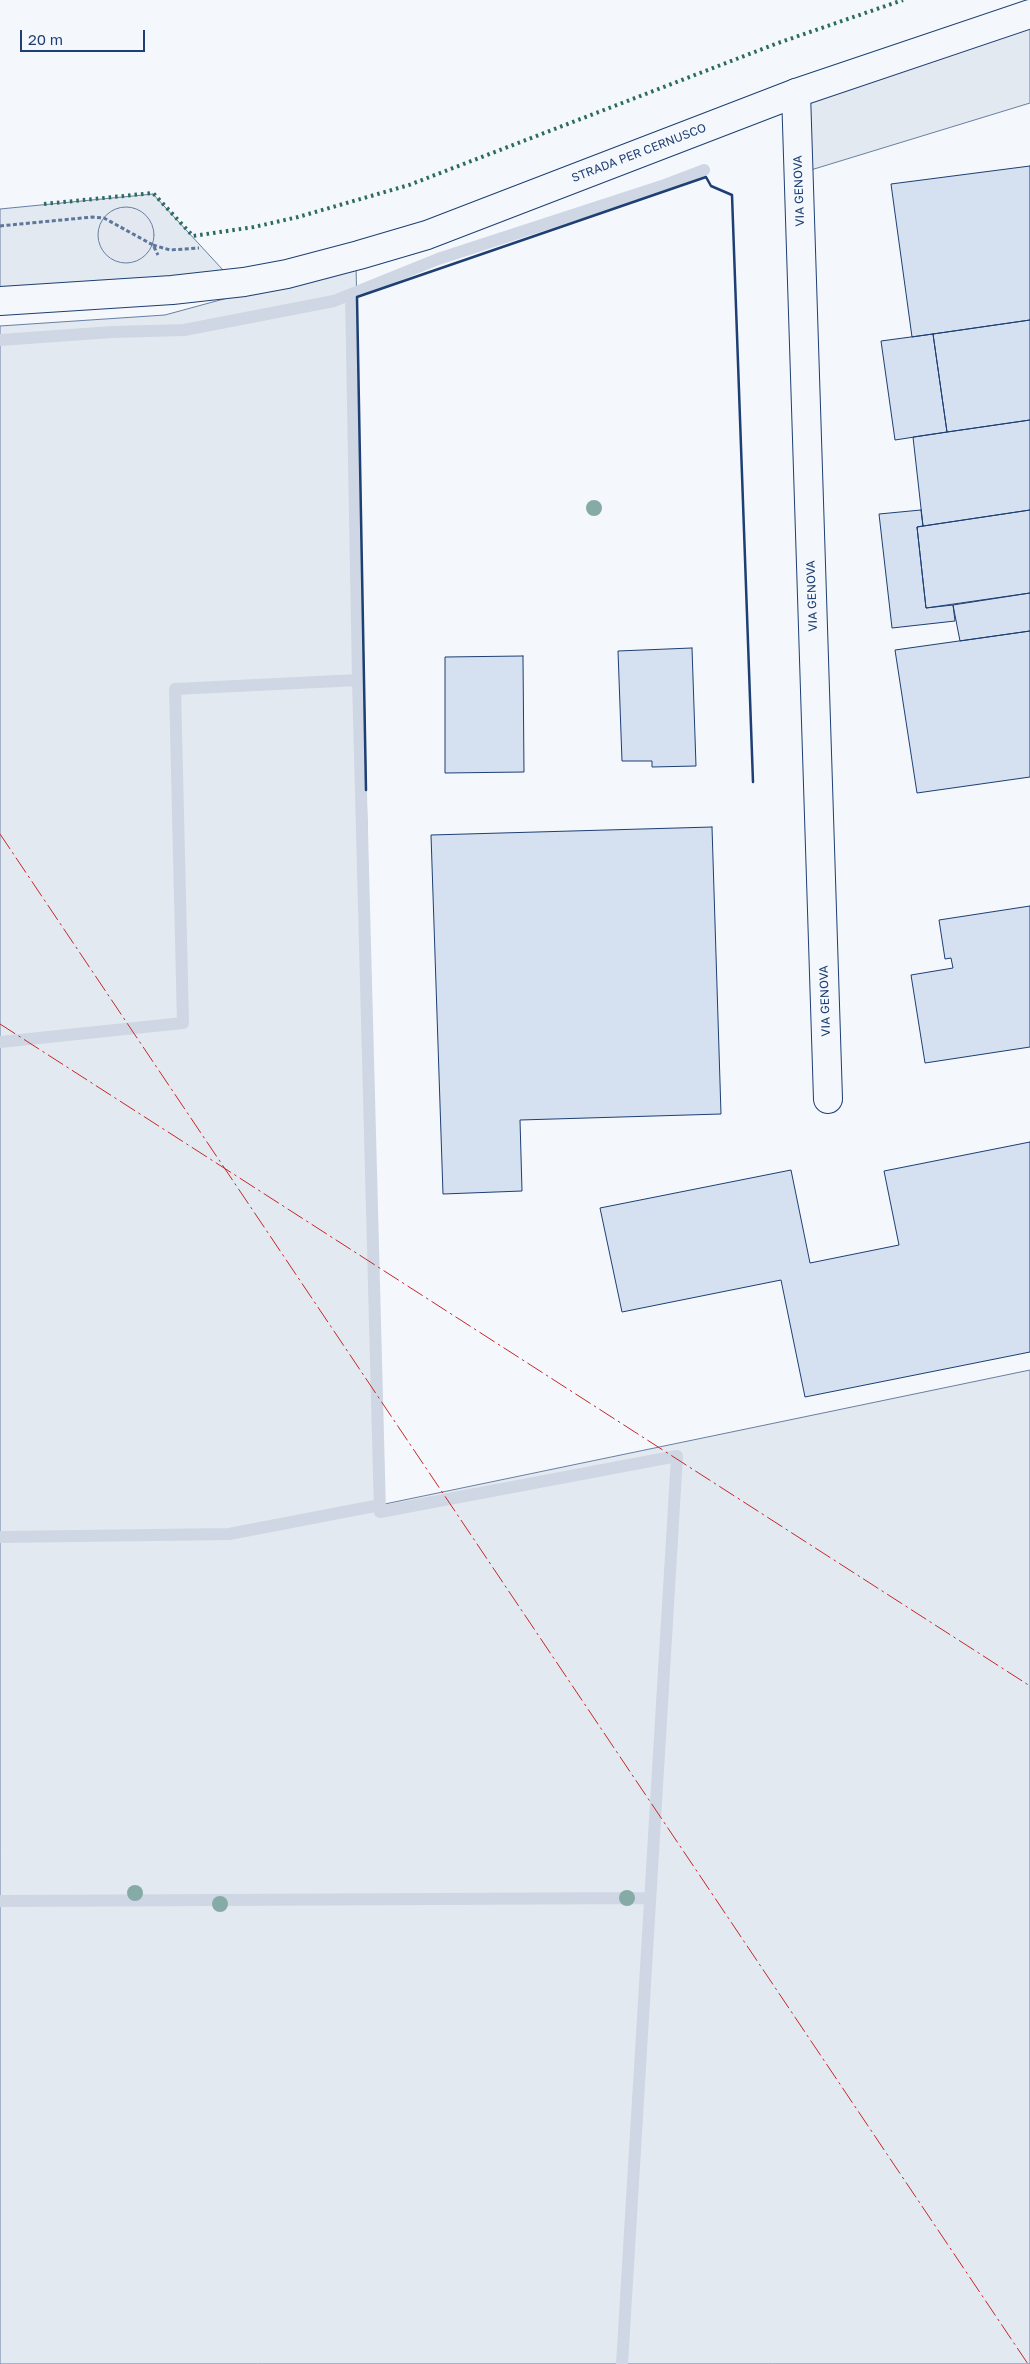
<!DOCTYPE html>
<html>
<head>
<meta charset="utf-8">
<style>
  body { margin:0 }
  #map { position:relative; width:1030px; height:2364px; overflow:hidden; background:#f4f7fb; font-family:"Golos Text",sans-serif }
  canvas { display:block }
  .scale { position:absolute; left:20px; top:30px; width:125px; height:22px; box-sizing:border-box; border:2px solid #1d3f73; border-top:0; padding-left:6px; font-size:15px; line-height:18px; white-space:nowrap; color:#1d3f73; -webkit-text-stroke:4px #f4f7fb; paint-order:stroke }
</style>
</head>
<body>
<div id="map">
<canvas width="1030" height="2364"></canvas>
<div class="scale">20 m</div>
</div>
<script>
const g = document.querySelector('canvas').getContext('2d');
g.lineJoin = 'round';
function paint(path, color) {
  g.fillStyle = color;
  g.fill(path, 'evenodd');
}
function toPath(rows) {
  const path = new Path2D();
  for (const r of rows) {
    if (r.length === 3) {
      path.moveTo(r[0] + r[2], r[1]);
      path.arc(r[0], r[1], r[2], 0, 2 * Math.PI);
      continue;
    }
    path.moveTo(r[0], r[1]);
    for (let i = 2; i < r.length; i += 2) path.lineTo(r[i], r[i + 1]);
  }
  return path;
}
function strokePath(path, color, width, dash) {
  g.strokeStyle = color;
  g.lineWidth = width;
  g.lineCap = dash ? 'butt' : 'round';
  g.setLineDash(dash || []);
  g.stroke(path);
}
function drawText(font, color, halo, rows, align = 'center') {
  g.font = font + ' "Golos Text",sans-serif';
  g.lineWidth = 4;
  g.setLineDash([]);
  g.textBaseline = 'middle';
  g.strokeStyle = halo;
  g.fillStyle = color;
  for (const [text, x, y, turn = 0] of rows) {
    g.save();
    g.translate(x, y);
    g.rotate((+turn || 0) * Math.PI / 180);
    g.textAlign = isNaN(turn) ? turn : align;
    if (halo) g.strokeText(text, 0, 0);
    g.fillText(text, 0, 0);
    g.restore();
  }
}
const green = toPath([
  [1030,14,1030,103,801,173,798,97,1030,14],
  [153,194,234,282,0,299,0,209,153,194],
  [356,263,380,1505,1030,1370,1030,2364,0,2364,0,326,165,315,356,263]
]);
const parking = toPath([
  [126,235,28]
]);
const stream = toPath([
  [351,295,358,680,380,1512,677,1456,622,2364],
  [0,340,112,332,184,330,334,301,438,259,662,186,704,170],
  [0,1042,183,1023,175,689,358,680],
  [0,1537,229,1534,380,1505],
  [0,1901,650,1898]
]);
const building = toPath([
  [1030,166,1030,320,912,337,891,184,1030,166],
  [1030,320,1030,420,947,432,933,334,1030,320],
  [933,334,947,432,895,440,881,341,933,334],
  [1030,420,1030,510,923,526,913,437,1030,420],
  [921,510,923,526,917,527,926,608,953,605,955,621,892,628,879,514,921,510],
  [1030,510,1030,593,926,608,917,527,1030,510],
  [1030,593,1030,631,960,641,953,605,1030,593],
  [1030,631,1030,777,917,793,895,650,1030,631],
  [692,648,696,766,652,767,652,761,622,761,618,651,692,648],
  [523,656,524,772,445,773,445,657,523,656],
  [712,827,721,1114,520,1120,522,1191,443,1194,431,835,712,827],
  [1030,906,1030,1047,925,1063,911,975,953,968,951,958,945,959,939,920,1030,906],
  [1030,1142,1030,1352,805,1397,781,1280,622,1312,600,1208,791,1170,810,1263,899,1245,884,1171,1030,1142]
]);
const path = toPath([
  [0,226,92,217,104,218,153,245,158,255],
  [153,245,170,250,199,248]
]);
const street = toPath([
  [796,93,828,1099]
]);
const secondary = toPath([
  [0,301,172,290,244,282,287,274,359,255,427,235,796,93,1030,14]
]);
const hedge = toPath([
  [44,204,153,193,193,236,254,227,298,217,409,185,778,43,903,0]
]);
const wall = toPath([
  [366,790,357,297,706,177,711,186,732,195,753,782]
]);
const power = toPath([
  [0,834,1028,2364],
  [0,1024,1030,1686]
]);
const trees = [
  [594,508],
  [135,1893],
  [627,1898],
  [220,1904]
];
const streetNames = [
  ["STRADA PER CERNUSCO",639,153,-21],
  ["VIA GENOVA",799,191,-92],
  ["VIA GENOVA",812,596,-92],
  ["VIA GENOVA",825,1001,-92]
];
paint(green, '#e3e9f0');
strokePath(green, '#687fa3', 1);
paint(parking, '#e3e8f0');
strokePath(parking, '#687fa3', 1);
strokePath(stream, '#cfd7e4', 12);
paint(building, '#d5e0f0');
strokePath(building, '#1d3f73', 1);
strokePath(street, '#1d3f73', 30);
strokePath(secondary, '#1d3f73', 30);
strokePath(path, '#5e769c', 3, [4, 2.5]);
strokePath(street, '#f4f7fb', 28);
strokePath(secondary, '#f4f7fb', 28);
strokePath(hedge, '#2c6c60', 4, [2.5, 4]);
strokePath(wall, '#1d3f73', 2.5);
strokePath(power, '#c62828', 1, [18, 4, 2.5, 4]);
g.fillStyle = '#86aba6';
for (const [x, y] of trees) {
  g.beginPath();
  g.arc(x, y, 8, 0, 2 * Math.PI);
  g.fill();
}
drawText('12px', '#1d3f73', '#f4f7fb', streetNames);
</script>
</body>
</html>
